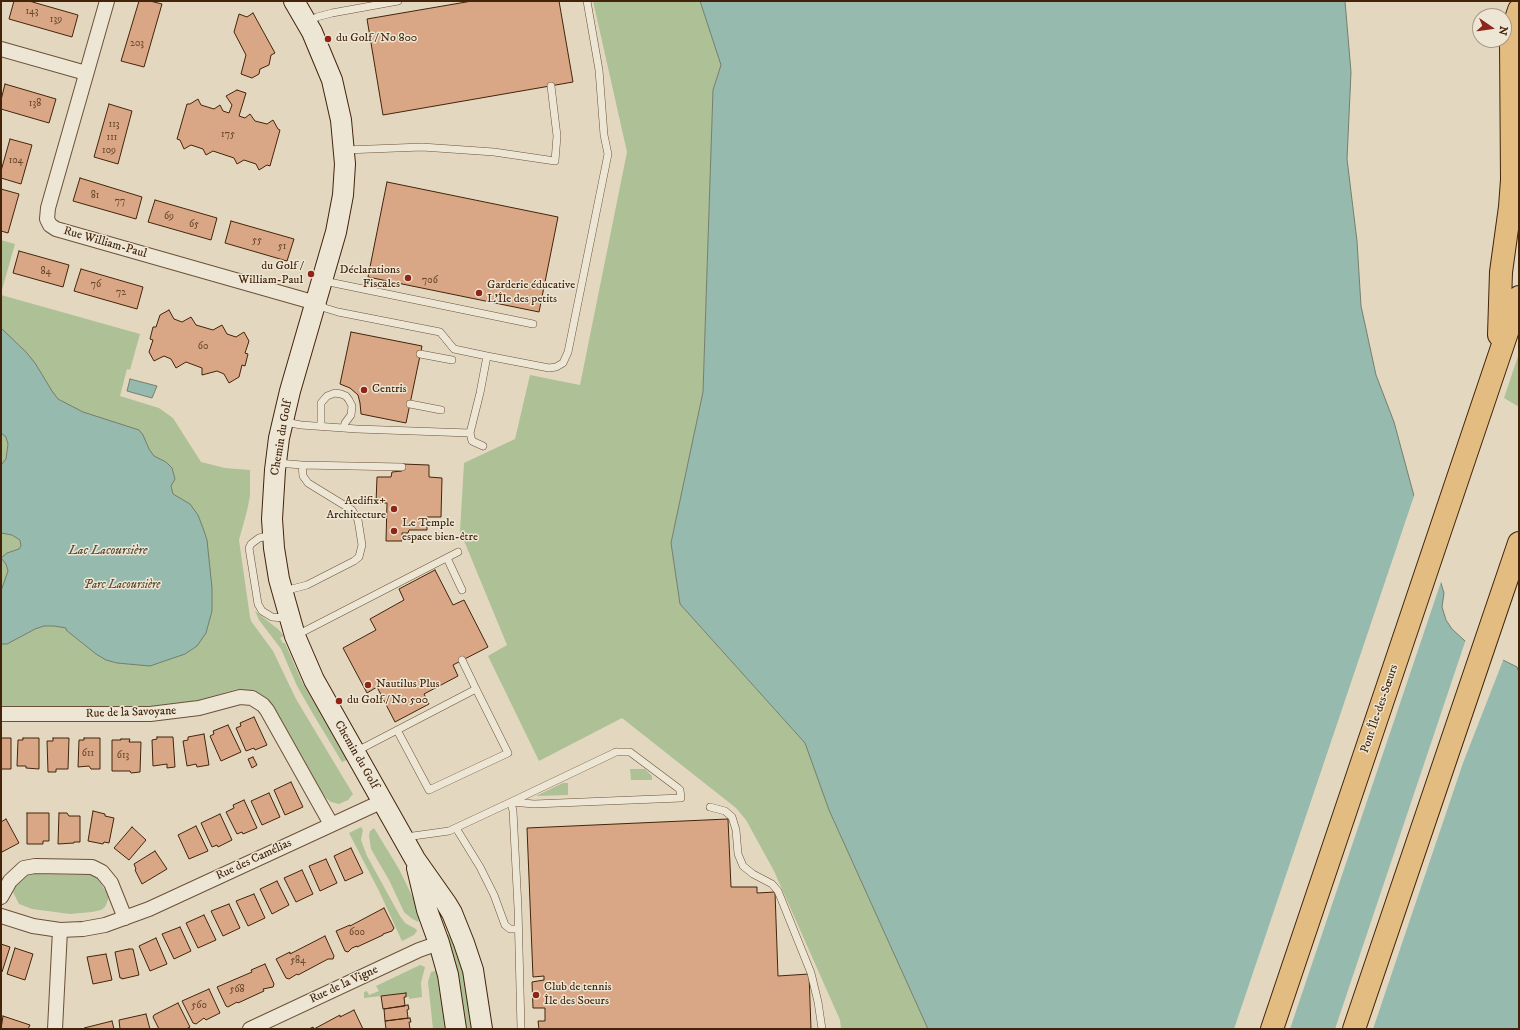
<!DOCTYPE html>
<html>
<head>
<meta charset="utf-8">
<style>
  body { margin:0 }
  #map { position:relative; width:1520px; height:1030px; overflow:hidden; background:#e3d8bf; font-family:"IM FELL DW Pica",serif }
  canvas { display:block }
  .frame { position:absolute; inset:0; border:2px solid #43240b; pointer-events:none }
  .north { position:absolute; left:1472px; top:8px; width:40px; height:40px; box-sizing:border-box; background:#ede6d5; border:1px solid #a99884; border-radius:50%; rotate:103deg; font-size:11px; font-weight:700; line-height:16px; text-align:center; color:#43240b }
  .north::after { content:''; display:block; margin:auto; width:14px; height:18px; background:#8f2418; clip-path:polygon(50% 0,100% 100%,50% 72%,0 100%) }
</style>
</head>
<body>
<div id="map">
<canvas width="1520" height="1030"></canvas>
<div class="frame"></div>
<div class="north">N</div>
</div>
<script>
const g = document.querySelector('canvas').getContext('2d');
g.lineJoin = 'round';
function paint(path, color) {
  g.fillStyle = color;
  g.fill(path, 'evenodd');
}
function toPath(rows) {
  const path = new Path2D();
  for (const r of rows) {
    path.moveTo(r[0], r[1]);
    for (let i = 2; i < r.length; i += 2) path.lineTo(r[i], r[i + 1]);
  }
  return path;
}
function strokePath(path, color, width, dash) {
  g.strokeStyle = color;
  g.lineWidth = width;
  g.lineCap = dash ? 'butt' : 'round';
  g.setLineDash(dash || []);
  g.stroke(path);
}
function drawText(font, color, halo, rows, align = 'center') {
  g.font = font + ' "IM FELL DW Pica",serif';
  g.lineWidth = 3;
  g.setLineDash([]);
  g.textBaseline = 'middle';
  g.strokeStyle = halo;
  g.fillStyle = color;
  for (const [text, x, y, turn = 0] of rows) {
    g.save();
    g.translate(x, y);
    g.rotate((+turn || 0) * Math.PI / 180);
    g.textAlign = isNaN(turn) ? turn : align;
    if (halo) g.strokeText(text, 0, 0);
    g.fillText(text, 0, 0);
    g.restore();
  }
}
const green = toPath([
  [593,1,700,1,721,65,713,90,703,392,671,543,680,604,805,743,829,810,928,1029,841,1029,840,1020,774,871,746,820,736,808,622,718,539,761,488,656,507,645,460,531,464,463,515,439,530,375,580,385,627,152],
  [1,240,15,244,1,293],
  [1,295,140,334,130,370,127,369,120,396,159,408,173,418,201,462,225,468,250,470,250,496,247,511,239,540,250,617,251,621,273,651,296,699,353,794,348,800,339,804,331,802,325,797,269,701,265,697,252,691,237,689,196,701,177,705,145,708,1,707],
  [1519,353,1519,407,1504,398],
  [255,611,278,629,284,636,280,638,283,643,285,643,302,682,347,760,342,762,313,714,297,686,281,649,259,620],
  [630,769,645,769,652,776,652,780,631,780],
  [563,783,568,783,568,795,536,796],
  [361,827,363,830,361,840,367,856,400,916,405,923,416,929,417,931,414,935,402,941,379,891,349,833],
  [374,828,399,869,416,904,420,918,418,922,411,918,404,912,389,880,371,849,369,836,370,831],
  [32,874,91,875,96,877,100,882,108,895,108,900,105,907,101,910,92,912,70,914,32,909,19,904,13,892,16,886,25,876],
  [451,934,463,971,474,1029,464,1029,446,936],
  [420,965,425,967,421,983,422,997,409,999,409,997,406,997,406,993,364,998,364,992,367,991,369,995,379,991,376,986],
  [436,969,439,973,447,1029,433,1029,428,982,431,972,435,971]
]);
const water = toPath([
  [700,1,1345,1,1351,72,1347,159,1357,241,1361,306,1376,375,1394,422,1414,496,1444,593,1442,607,1446,620,1452,629,1465,641,1517,667,1519,673,1519,1029,928,1029,829,810,805,743,680,604,671,543,703,392,713,90,721,65,700,1],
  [1,328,26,352,35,363,52,391,58,399,83,412,139,430,143,435,149,449,154,456,166,462,172,468,175,479,171,486,173,494,190,504,198,515,203,528,207,540,212,588,212,611,206,633,197,646,185,654,150,666,117,663,106,660,96,654,66,630,66,628,54,626,44,626,35,629,7,644,1,644,1,591,8,571,6,564,1,558,7,553,19,549,21,546,20,540,12,535,1,533,1,465,6,459,8,444,6,437,1,433,1,328],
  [130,379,157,386,152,398,127,391,130,379]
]);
const pier = toPath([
  [1415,493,1442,579,1290,1029,1234,1029],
  [1466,639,1504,658,1463,763,1373,1029,1335,1029]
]);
const building = toPath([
  [14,1,29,1,78,15,72,37,9,19,14,1],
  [139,1,150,1,162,4,144,67,121,61,139,1],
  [472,1,559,1,573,82,383,115,367,19,472,1],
  [253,13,275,53,271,55,269,65,260,69,259,74,252,78,241,74,246,55,234,32,239,14,247,17,253,13],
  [5,84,56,99,49,123,1,109,1,100,5,84],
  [237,90,246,93,239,116,245,118,250,114,255,121,267,124,273,120,278,129,280,130,270,166,267,165,259,170,256,164,244,160,237,164,234,158,213,151,206,155,203,149,191,145,184,149,180,140,177,139,187,104,190,104,198,99,201,105,214,109,220,105,223,111,229,113,232,105,226,96,237,90],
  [109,104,132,111,118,164,94,157,109,104],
  [10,139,32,145,21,184,1,178,1,171,10,139],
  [80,178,142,197,136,219,73,201,80,178],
  [387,182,558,217,539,312,368,277,387,182],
  [1,189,19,194,8,233,1,231,1,189],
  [155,200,217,218,211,240,148,222,155,200],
  [231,221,294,239,287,261,225,243,231,221],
  [19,251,69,265,63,287,13,273,19,251],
  [81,269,143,287,137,309,74,291,81,269],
  [169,310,174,319,182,322,191,317,196,325,213,330,222,325,227,334,236,337,244,332,249,341,245,353,248,354,245,366,242,365,239,377,229,383,224,374,217,371,202,375,202,368,186,362,176,368,171,359,164,356,154,361,149,352,153,340,150,339,153,327,156,327,160,315,169,310],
  [351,332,422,346,406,423,361,414,360,403,358,395,350,388,340,384,351,332],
  [402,464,429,465,429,477,442,478,441,517,427,517,427,530,409,530,408,533,402,533,402,541,386,541,387,503,376,503,377,477,391,477,392,472,402,471,402,464],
  [435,570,453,605,464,600,488,647,453,665,458,676,424,694,429,704,395,722,377,687,367,693,343,648,376,630,370,619,404,600,399,589,435,570],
  [254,717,267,745,255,750,254,748,246,751,236,728,241,726,240,723,254,717],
  [228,725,241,752,221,761,210,736,214,734,213,731,228,725],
  [204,734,209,765,197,767,196,764,187,766,183,741,188,740,188,737,204,734],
  [157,737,173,737,175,767,167,768,167,764,153,766,152,740,157,739,157,737],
  [1,738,11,738,11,769,1,769,1,738],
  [23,738,39,738,39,769,26,768,26,766,17,766,18,740,23,740,23,738],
  [53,738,69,738,68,769,56,769,56,772,48,772,47,741,53,741,53,738],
  [84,738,100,738,100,769,91,769,89,766,78,767,79,740,84,740,84,738],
  [121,739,130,739,129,742,141,742,140,772,131,773,130,771,112,771,112,740,121,740,121,739],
  [253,757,257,765,252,768,248,759,253,757],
  [291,782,303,807,285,815,274,790,291,782],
  [269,793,280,817,262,825,251,801,269,793],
  [244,800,257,828,243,834,242,832,237,834,226,812,234,808,233,805,244,800],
  [93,811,105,814,105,816,114,818,109,843,104,842,103,844,88,841,93,811],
  [27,813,49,813,49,841,43,841,43,844,27,844,27,813],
  [59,813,67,813,69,816,80,816,80,842,74,842,74,843,58,844,59,813],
  [220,814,232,840,218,847,217,845,212,847,201,823,220,814],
  [6,819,19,843,2,852,1,849,1,822,6,819],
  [728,819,731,887,757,887,757,893,775,892,778,976,809,974,811,1029,539,1029,538,1021,545,1021,545,1008,533,1008,532,982,544,980,544,976,533,977,527,828,728,819],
  [196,826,208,851,189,859,178,835,196,826],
  [132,827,146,840,129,860,114,848,132,827],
  [351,848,363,873,345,881,334,856,351,848],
  [155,851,167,869,142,884,135,870,136,869,134,864,155,851],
  [326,859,337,883,320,891,309,866,326,859],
  [302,870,313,894,296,902,284,878,302,870],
  [277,881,289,905,272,914,260,889,277,881],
  [254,894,265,918,248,926,236,901,254,894],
  [229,904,240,928,223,936,211,911,229,904],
  [384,908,394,928,392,931,383,934,383,935,357,947,357,946,352,948,348,952,345,951,336,931,350,925,350,926,384,908],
  [204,915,216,940,198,948,186,923,204,915],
  [180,927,191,951,174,959,162,934,180,927],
  [325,936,334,956,333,959,328,959,298,975,297,974,289,979,286,978,276,959,290,952,290,954,325,936],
  [156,938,167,964,150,971,139,946,156,938],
  [1,944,10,947,2,972,1,972,1,944],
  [15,948,33,954,25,980,7,974,15,948],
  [129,949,133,949,139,975,122,979,122,978,120,978,115,952,129,949],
  [106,954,112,980,93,984,87,957,106,954],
  [265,964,274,984,273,987,263,989,264,991,238,1003,237,1002,228,1007,226,1006,217,987,252,972,251,970,265,964],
  [209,989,220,1013,206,1020,204,1018,196,1024,193,1023,182,1001,209,989],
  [406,993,406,997,404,997,405,1006,383,1009,381,996,406,993],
  [178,1003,190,1027,186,1029,159,1029,153,1017,154,1015,178,1003],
  [408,1005,409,1009,407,1010,408,1018,385,1021,384,1009,408,1005],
  [354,1010,363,1029,309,1029,313,1027,314,1029,340,1015,340,1017,354,1010],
  [146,1014,150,1029,120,1029,119,1020,146,1014],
  [3,1016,30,1025,28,1029,1,1029,3,1016],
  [410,1018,411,1022,409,1022,410,1029,386,1029,385,1021,410,1018],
  [112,1021,114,1029,84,1029,84,1028,112,1021]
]);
const lane = toPath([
  [307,23,317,17,332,13,398,1],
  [345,150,422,147,494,152,555,161,557,136,551,86],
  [324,281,533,324],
  [420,354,452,360],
  [487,356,549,368,556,367,563,363,568,352,608,154,604,135,599,70,587,1],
  [410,404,441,410],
  [285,422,301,425,357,429,470,433,480,393,487,356,454,349,440,332,338,312,325,308,317,304],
  [321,426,321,403,327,396,335,393,341,394,346,396,349,400,352,406,351,415,345,423,344,428],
  [470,433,472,441,483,446],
  [277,463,302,465,303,476,308,483,352,510,358,520,362,545,359,557,354,561,307,585,284,591],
  [302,465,402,467],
  [272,535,259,538,251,544,249,548,258,604,262,611,272,617,283,618,288,616],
  [447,558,462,590],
  [297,635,458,552],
  [462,660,476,689],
  [355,752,476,689,508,753,429,790,397,730],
  [616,752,630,752,678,788,680,790,681,798,534,804,511,802,616,752],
  [710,807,725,811,732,817,736,830,738,854,743,866,753,874,772,884,778,891,811,973,818,1002,822,1029],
  [456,828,480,867,494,895,505,925,510,929,518,929],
  [406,840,413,836,449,831,511,802,513,811,518,908,521,1029]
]);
const street = toPath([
  [107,1,48,208,47,219,50,225,56,229,316,303],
  [1,49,86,73],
  [1,714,150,714,199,708,240,697,252,698,263,705,267,710,331,824],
  [1,897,10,881,24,868,35,866,92,867,102,872,111,883,125,918],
  [1,916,33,926,60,930,83,929,105,925,149,909,383,801],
  [55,1029,60,930],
  [250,1029,419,950,439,943]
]);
const secondary = toPath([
  [294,1,312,32,332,80,341,120,345,164,343,195,336,232,290,391,279,438,275,470,272,519,274,548,279,579,295,636,314,680,415,859,446,903,452,913,464,943,473,970,482,1029],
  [417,868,427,910,439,943,448,975,456,1029]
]);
const highway = toPath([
  [1499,335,1501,272,1510,207,1512,180,1511,44,1514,25,1519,10],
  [1272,1029,1519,297],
  [1354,1029,1519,543]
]);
const markers = [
  [328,39,4,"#8f2418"],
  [311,274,4,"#8f2418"],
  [408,278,4,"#8f2418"],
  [479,293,4,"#8f2418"],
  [364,390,4,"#8f2418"],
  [394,509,4,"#8f2418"],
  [394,531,4,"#8f2418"],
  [368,685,4,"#8f2418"],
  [339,701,4,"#8f2418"],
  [536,995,4,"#8f2418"]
];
const numberNames = [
  ["143",32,12],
  ["139",56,20],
  ["203",137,44],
  ["138",35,104],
  ["113",114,125],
  ["175",228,135],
  ["111",112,138],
  ["109",109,151],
  ["104",16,161],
  ["81",95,196],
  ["77",120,202],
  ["69",169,217],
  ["65",194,225],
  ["55",257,241],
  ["51",282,247],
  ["84",46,272],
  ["706",430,281],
  ["76",96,285],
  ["72",121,293],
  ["60",203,347],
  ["611",88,754],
  ["613",123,756],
  ["600",357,933],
  ["584",298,961],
  ["568",237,990],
  ["560",199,1006]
];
const poiNames = [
  ["du Golf / No 800",336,39],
  ["du Golf /",303,267,"right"],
  ["William-Paul",303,281,"right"],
  ["Déclarations",400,271,"right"],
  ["Fiscales",400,285,"right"],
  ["Garderie éducative",487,286],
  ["L'Île des petits",487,300],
  ["Centris",372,390],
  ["Aedifix+",386,502,"right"],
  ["Architecture",386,516,"right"],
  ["Le Temple",402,524],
  ["espace bien-être",402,538],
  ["Nautilus Plus",376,685],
  ["du Golf / No 500",347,701],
  ["Club de tennis",544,988],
  ["Île des Soeurs",544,1002]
];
const streetNames = [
  ["Rue William-Paul",105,243,16],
  ["Chemin du Golf",282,438,-80],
  ["Pont Île-des-Sœurs",1380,709,-71],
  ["Rue de la Savoyane",131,713,-2],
  ["Chemin du Golf",356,755,60],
  ["Rue des Camélias",254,860,-25],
  ["Rue de la Vigne",344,985,-25]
];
const parkNames = [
  ["Parc Lacoursière",122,586]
];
const waterNames = [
  ["Lac Lacoursière",108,551]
];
paint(green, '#aec096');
paint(water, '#96baae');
strokePath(water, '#757e6d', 1);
paint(pier, '#e3d8bf');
paint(building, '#d9a785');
strokePath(building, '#43240b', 1);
strokePath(lane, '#6b5138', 8);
strokePath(street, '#6b5138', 16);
strokePath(secondary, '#43240b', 22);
strokePath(highway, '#43240b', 24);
strokePath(lane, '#ede6d5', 7);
strokePath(street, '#ede6d5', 14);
strokePath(secondary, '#ede6d5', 20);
strokePath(highway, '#e2bc80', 22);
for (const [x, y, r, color] of markers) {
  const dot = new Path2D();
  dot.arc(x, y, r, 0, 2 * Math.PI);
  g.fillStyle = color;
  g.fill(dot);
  strokePath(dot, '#ede6d5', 1.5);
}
drawText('10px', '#68452a', null, numberNames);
drawText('12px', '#43240b', '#ede6d5', poiNames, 'left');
drawText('12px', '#43240b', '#ede6d5', streetNames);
drawText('italic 12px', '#5e4b2e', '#ede6d5', parkNames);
drawText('italic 13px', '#584a34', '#ede6d5', waterNames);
</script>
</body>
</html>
